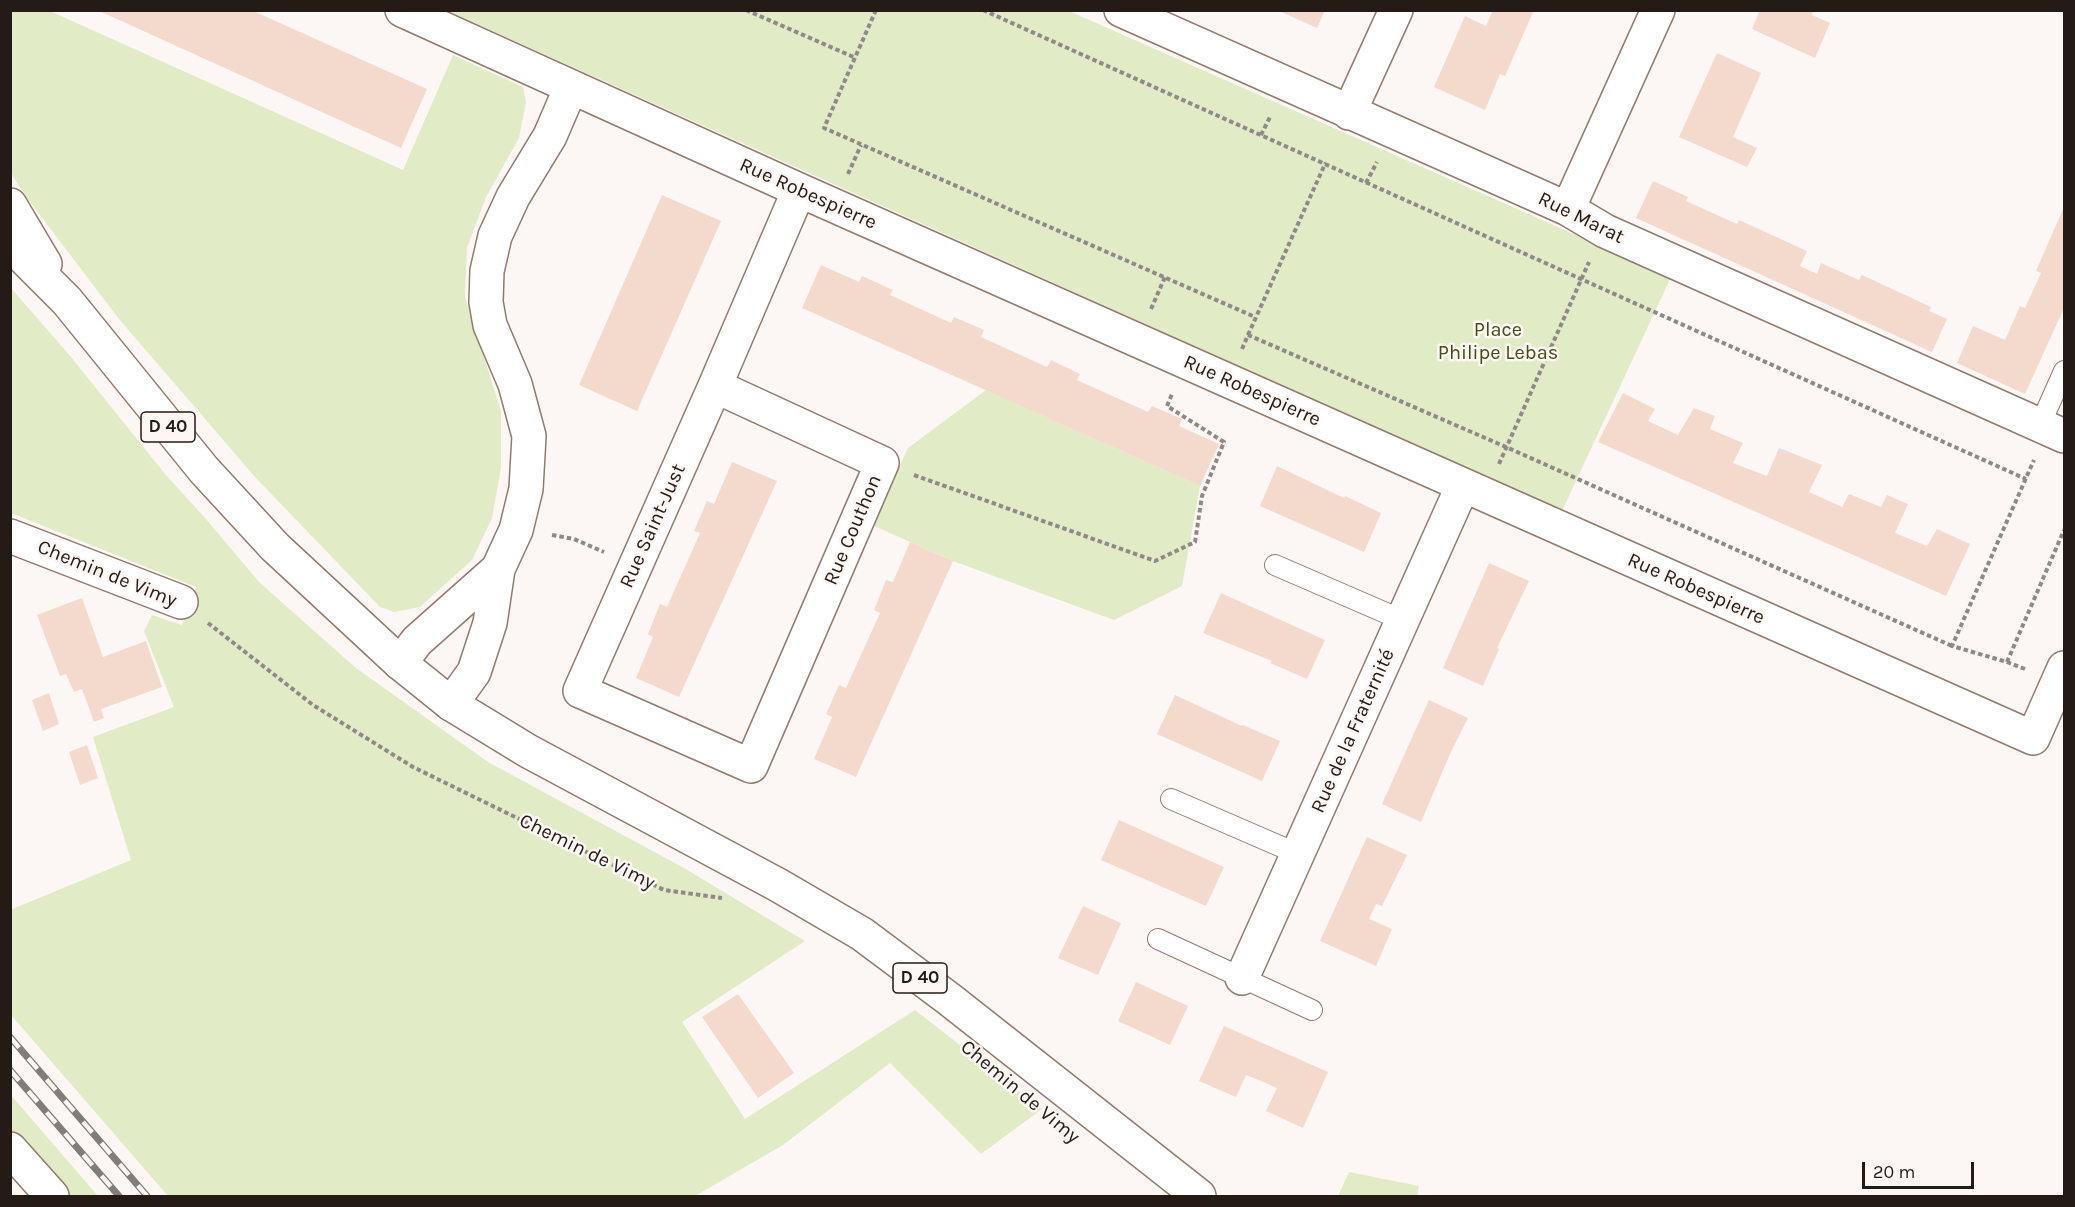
<!DOCTYPE html>
<html>
<head>
<meta charset="utf-8">
<style>
  body { margin:0 }
  #map { position:relative; width:2075px; height:1207px; overflow:hidden; background:#fcf7f4; font-family:Karla,sans-serif }
  canvas { display:block }
  .frame { position:absolute; inset:0; border:12px solid #241b16; pointer-events:none }
  .scale { position:absolute; left:1862px; top:1162px; width:112px; height:27px; box-sizing:border-box; border:3px solid #241b16; border-top:0; padding-left:8px; font-size:18px; line-height:21px; white-space:nowrap; color:#241b16; -webkit-text-stroke:4px #fcf7f4; paint-order:stroke }
</style>
</head>
<body>
<div id="map">
<canvas width="2075" height="1207"></canvas>
<div class="frame"></div>
<div class="scale">20 m</div>
</div>
<script>
const g = document.querySelector('canvas').getContext('2d');
g.lineJoin = 'round';
function paint(path, color) {
  g.fillStyle = color;
  g.fill(path, 'evenodd');
}
function toPath(rows) {
  const path = new Path2D();
  for (const r of rows) {
    path.moveTo(r[0], r[1]);
    for (let i = 2; i < r.length; i += 2) path.lineTo(r[i], r[i + 1]);
  }
  return path;
}
function strokePath(path, color, width, dash) {
  g.strokeStyle = color;
  g.lineWidth = width;
  g.lineCap = dash ? 'butt' : 'round';
  g.setLineDash(dash || []);
  g.stroke(path);
}
function drawText(font, color, halo, rows, align = 'center') {
  g.font = font + ' Karla,sans-serif';
  g.lineWidth = 5;
  g.setLineDash([]);
  g.textBaseline = 'middle';
  g.strokeStyle = halo;
  g.fillStyle = color;
  for (const [text, x, y, turn = 0] of rows) {
    g.save();
    g.translate(x, y);
    g.rotate((+turn || 0) * Math.PI / 180);
    g.textAlign = isNaN(turn) ? turn : align;
    if (halo) g.strokeText(text, 0, 0);
    g.fillText(text, 0, 0);
    g.restore();
  }
}
const green = toPath([
  [11,11,50,11,403,170,453,55,523,87,526,102,519,138,486,197,467,248,465,297,501,411,501,468,492,518,472,560,420,607,394,612,380,607,255,477,119,319,27,198,11,173],
  [448,11,1069,11,1671,277,1562,511],
  [10,287,71,357,165,474,206,519,259,582,356,668,488,762,684,868,805,941,682,1022,745,1119,915,1010,1042,1109,981,1154,890,1063,783,1145,695,1196,168,1196,11,1015,10,910,131,860,93,737,174,707,144,631,152,615,182,625,196,587,11,513],
  [986,390,1200,486,1182,586,1114,620,953,561,872,525,908,448],
  [10,1094,98,1196,68,1196,11,1133],
  [1349,1172,1419,1186,1417,1196,1338,1196]
]);
const building = toPath([
  [97,10,251,10,427,89,401,148],
  [1277,10,1325,10,1317,28],
  [1493,10,1534,10,1505,76,1500,74,1485,110,1434,87,1465,16,1486,26],
  [1760,10,1813,10,1812,15,1830,23,1815,58,1752,29],
  [1717,53,1761,73,1733,137,1757,148,1747,167,1679,137],
  [1653,181,1688,197,1686,201,1737,224,1739,220,1807,251,1800,266,1817,274,1821,263,1859,280,1862,275,1931,307,1929,311,1947,319,1932,352,1636,218],
  [662,195,721,221,637,411,579,385],
  [2064,207,2064,308,2025,394,1957,363,1973,326,2005,340,2020,306,2025,308,2041,273,2036,271],
  [821,265,859,282,862,276,893,290,890,295,951,323,954,317,984,330,981,337,1047,367,1051,360,1080,374,1077,380,1148,412,1152,406,1182,419,1179,426,1219,444,1200,486,802,308],
  [1623,393,1655,409,1648,421,1678,435,1694,408,1715,416,1710,429,1743,443,1733,463,1767,476,1779,448,1822,465,1809,492,1842,507,1849,494,1881,507,1887,495,1908,504,1895,533,1927,546,1937,529,1970,544,1946,596,1598,442],
  [732,462,777,481,679,697,636,678,653,637,648,634,660,604,667,607,700,533,694,531,707,501,714,504],
  [1277,466,1344,498,1345,496,1381,513,1364,552,1260,506],
  [910,542,953,561,856,777,814,759,832,717,826,714,839,685,846,688,880,613,874,610,886,580,893,582],
  [1489,563,1529,581,1497,648,1499,649,1483,686,1443,668],
  [1221,593,1325,640,1307,679,1270,663,1272,661,1203,633],
  [82,598,103,657,146,641,162,687,101,709,104,718,94,722,82,689,74,692,66,674,60,676,37,615],
  [49,693,59,724,43,731,32,700],
  [1175,695,1242,726,1243,725,1280,741,1262,781,1157,734],
  [1429,700,1468,718,1450,754,1421,822,1382,804],
  [87,745,98,778,80,785,69,752],
  [1119,820,1224,867,1206,906,1101,860],
  [1367,837,1407,855,1382,906,1376,904,1369,919,1392,929,1376,966,1320,941],
  [1083,906,1121,923,1098,975,1058,958],
  [1136,982,1188,1006,1170,1045,1118,1021],
  [738,994,794,1073,758,1098,702,1017],
  [1224,1026,1328,1072,1303,1128,1266,1111,1277,1088,1261,1081,1246,1075,1236,1097,1199,1081]
]);
const path = toPath([
  [746,10,856,58],
  [876,10,824,128,1255,317],
  [983,10,1325,164],
  [1261,135,1271,115],
  [848,174,861,145],
  [1366,183,1377,162],
  [1151,309,1165,277],
  [1248,335,1325,164,2026,479],
  [1242,349,1248,335,1506,447,1952,646],
  [1499,464,1589,262],
  [914,475,1155,561,1195,542,1202,496,1224,442,1167,406,1172,394],
  [552,535,574,539,604,552],
  [208,623,313,705,413,767,664,890,722,898],
  [2007,662,2064,530],
  [2025,669,2007,662,1952,646,2034,460]
]);
const lane = toPath([
  [2040,425,2064,371],
  [1275,565,1402,620],
  [1171,799,1298,854],
  [1158,939,1312,1010]
]);
const street = toPath([
  [402,10,799,190,2033,738,2064,668],
  [1121,10,1568,209,1605,231,2064,436],
  [1349,113,1396,10],
  [1568,209,1658,10],
  [715,386,882,463,751,766,580,691,715,386,799,190],
  [10,536,181,602],
  [400,663,417,641,498,569],
  [451,704,474,672,490,623,498,569,516,530,526,489,529,436,515,384,490,325,486,302,487,271,495,236,513,197,550,136,571,87],
  [1242,978,1463,485],
  [10,1149,52,1196]
]);
const primary = toPath([
  [10,205,45,264],
  [10,244,67,301,204,470,275,547,400,663,451,704,528,751,778,885,862,934,949,999,1199,1196]
]);
const rail = toPath([
  [10,1037,147,1196],
  [10,1070,119,1196]
]);
const shields = [
  [168,427,54],
  [920,978,54]
];
const shieldNames = [
  ["D 40",168,427],
  ["D 40",920,978]
];
const streetNames = [
  ["Rue Robespierre",808,194,24],
  ["Rue Marat",1581,218,26],
  ["Rue Robespierre",1252,391,24],
  ["Rue Saint-Just",653,526,-66],
  ["Rue Couthon",853,530,-67],
  ["Chemin de Vimy",107,574,22],
  ["Rue Robespierre",1696,589,24],
  ["Rue de la Fraternité",1353,731,-66],
  ["Chemin de Vimy",587,852,26],
  ["Chemin de Vimy",1020,1092,40]
];
const parkNames = [
  ["Place",1498,330],
  ["Philipe Lebas",1498,353]
];
paint(green, '#e1ebc6');
paint(building, '#f4d9cd');
strokePath(lane, '#917a6e', 22);
strokePath(street, '#917a6e', 36);
strokePath(primary, '#917a6e', 36);
strokePath(path, '#908a86', 4, [4.5, 3]);
strokePath(lane, '#fff', 20);
strokePath(street, '#fff', 33);
strokePath(primary, '#fff', 33);
strokePath(rail, '#837c78', 7);
strokePath(rail, '#fcf7f4', 4.5, [14]);
for (const [x, y, w] of shields) {
  const box = new Path2D();
  box.roundRect(x - w / 2, y - 15, w, 30, 4.5);
  g.fillStyle = '#fcf7f4';
  g.fill(box);
  strokePath(box, '#241b16', 1.5);
}
drawText('bold 18px', '#241b16', null, shieldNames);
drawText('20px', '#241b16', '#fcf7f4', streetNames);
drawText('20px', '#434f12', '#fcf7f4', parkNames);
</script>
</body>
</html>
